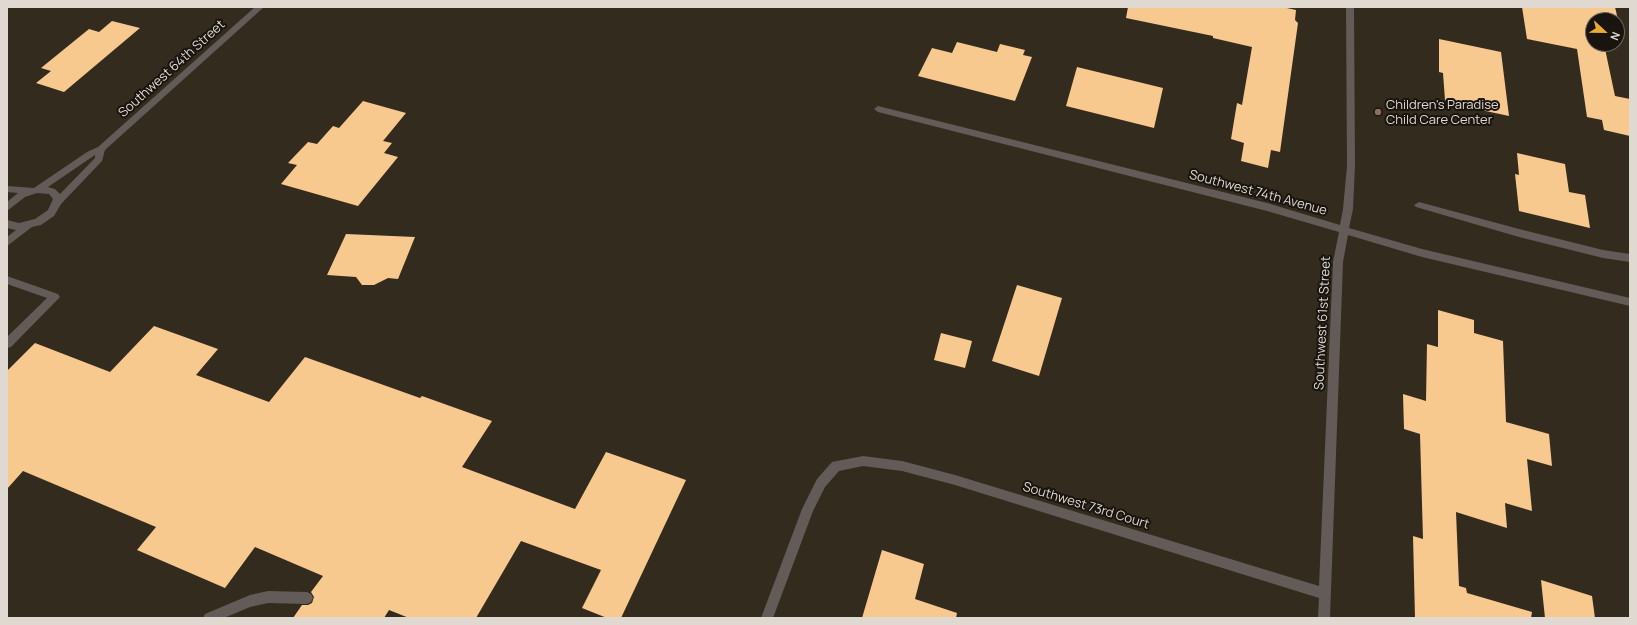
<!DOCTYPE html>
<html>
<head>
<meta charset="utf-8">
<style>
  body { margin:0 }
  #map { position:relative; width:1637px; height:625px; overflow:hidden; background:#342b1f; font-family:Manrope,sans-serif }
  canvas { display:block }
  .frame { position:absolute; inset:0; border:8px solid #dfd9d1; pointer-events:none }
  .north { position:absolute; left:1585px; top:12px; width:40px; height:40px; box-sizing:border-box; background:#19140f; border:1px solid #68635d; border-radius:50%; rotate:112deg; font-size:11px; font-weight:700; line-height:16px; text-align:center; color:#dfd9d1 }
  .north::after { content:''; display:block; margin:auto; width:14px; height:18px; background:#eaaa39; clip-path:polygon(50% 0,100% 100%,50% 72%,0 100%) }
</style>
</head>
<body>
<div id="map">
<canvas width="1637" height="625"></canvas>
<div class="frame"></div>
<div class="north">N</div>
</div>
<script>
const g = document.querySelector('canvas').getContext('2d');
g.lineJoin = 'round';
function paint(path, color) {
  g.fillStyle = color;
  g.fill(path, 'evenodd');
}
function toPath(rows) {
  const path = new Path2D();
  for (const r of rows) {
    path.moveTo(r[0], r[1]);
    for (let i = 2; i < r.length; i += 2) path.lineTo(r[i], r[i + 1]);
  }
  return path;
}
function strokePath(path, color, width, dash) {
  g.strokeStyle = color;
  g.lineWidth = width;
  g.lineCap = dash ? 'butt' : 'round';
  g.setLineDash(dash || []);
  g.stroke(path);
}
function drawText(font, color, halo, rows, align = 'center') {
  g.font = font + ' Manrope,sans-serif';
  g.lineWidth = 4;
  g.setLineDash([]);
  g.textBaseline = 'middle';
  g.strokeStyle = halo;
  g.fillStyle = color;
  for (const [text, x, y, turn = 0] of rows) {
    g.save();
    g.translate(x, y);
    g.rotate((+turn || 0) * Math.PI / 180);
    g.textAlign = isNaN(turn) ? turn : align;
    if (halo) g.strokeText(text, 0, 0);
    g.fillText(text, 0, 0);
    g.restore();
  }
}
const building = toPath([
  [1128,7,1282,7,1296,10,1295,20,1298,23,1280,152,1271,150,1268,168,1241,161,1244,143,1231,139,1237,103,1242,105,1252,47,1213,38,1213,36,1126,18],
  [1522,7,1615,7,1622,37,1617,36,1617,20,1593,20,1593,44,1608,44,1604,44,1615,96,1630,99,1630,136,1604,130,1602,120,1587,117,1577,49,1527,39],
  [112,21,140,28,64,92,36,83,51,71,41,68,89,29,99,32],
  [1439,39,1501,52,1509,116,1467,107,1467,104,1445,100,1443,73,1439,72],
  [957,42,997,52,1000,44,1025,50,1023,55,1032,57,1015,101,918,76,932,48,952,53],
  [1077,67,1163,88,1154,128,1066,106],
  [363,101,406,113,383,141,392,143,384,153,398,157,358,206,281,184,297,165,288,163,308,142,317,144,333,126,339,128],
  [1517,153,1565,164,1569,192,1585,195,1590,228,1519,211,1515,174,1519,175],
  [346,234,415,237,398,279,388,278,374,285,362,285,356,277,327,275],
  [1017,285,1062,298,1039,376,992,361],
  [1438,310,1474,320,1474,333,1503,341,1506,422,1549,434,1552,466,1527,459,1532,511,1505,503,1507,528,1456,512,1459,586,1466,588,1467,593,1532,612,1531,618,1415,618,1413,536,1423,539,1420,434,1404,429,1403,394,1426,401,1427,344,1438,347],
  [154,326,218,349,196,375,269,402,305,357,420,398,422,396,492,421,462,467,575,509,606,452,686,480,621,618,607,618,582,608,601,570,521,541,476,618,409,618,389,610,384,618,293,618,302,605,308,605,312,603,314,597,311,592,323,576,255,547,225,588,137,550,156,527,23,471,7,489,7,371,35,343,110,372],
  [941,333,972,341,965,368,934,360],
  [882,550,924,564,915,599,957,613,956,618,862,618],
  [1541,580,1592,596,1595,618,1545,618]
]);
const service = toPath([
  [1419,202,1519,229,1603,250,1630,254,1630,262,1603,258,1519,237,1416,207,1414,205,1419,202],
  [7,276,58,294,60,297,11,347,7,348,7,337,47,298,7,284,7,276],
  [268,591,307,592,311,594,313,598,311,602,307,604,268,603,250,607,224,618,203,618,205,614,250,595,268,591]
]);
const minor = toPath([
  [255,7,264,7,105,150,102,161,61,204,54,216,41,225,32,227,7,246,7,237,16,230,7,228,7,220,19,223,35,219,48,210,53,199,49,194,37,193,25,197,7,211,7,202,18,193,7,192,7,186,34,188,87,152,98,147,255,7],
  [95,155,95,158,60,194,55,189,48,187,95,155],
  [1346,7,1354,7,1355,166,1353,209,1349,228,1422,249,1630,298,1630,306,1422,257,1348,235,1343,262,1330,618,1318,618,1319,598,955,485,902,471,863,466,839,471,825,487,813,511,773,618,761,618,802,509,817,479,832,462,863,456,902,461,955,475,1319,586,1333,262,1339,232,1267,211,878,112,874,109,878,106,1267,203,1340,225,1343,209,1347,166,1346,7]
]);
const markers = [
  [1378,112,4,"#8d6e63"]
];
const streetNames = [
  ["Southwest 64th Street",172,69,-42],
  ["Southwest 74th Avenue",1258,193,15],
  ["Southwest 61st Street",1323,323,-87],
  ["Southwest 73rd Court",1086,506,17]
];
const poiNames = [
  ["Children's Paradise",1386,105],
  ["Child Care Center",1386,120]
];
paint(building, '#f8c98e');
paint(service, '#625b57');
paint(minor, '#625b57');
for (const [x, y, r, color] of markers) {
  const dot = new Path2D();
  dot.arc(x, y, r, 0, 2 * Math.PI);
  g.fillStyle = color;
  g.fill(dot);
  strokePath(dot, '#19140f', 1.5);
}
drawText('13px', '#dfd9d1', '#19140f', streetNames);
drawText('13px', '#dfd9d1', '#19140f', poiNames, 'left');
</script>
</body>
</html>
